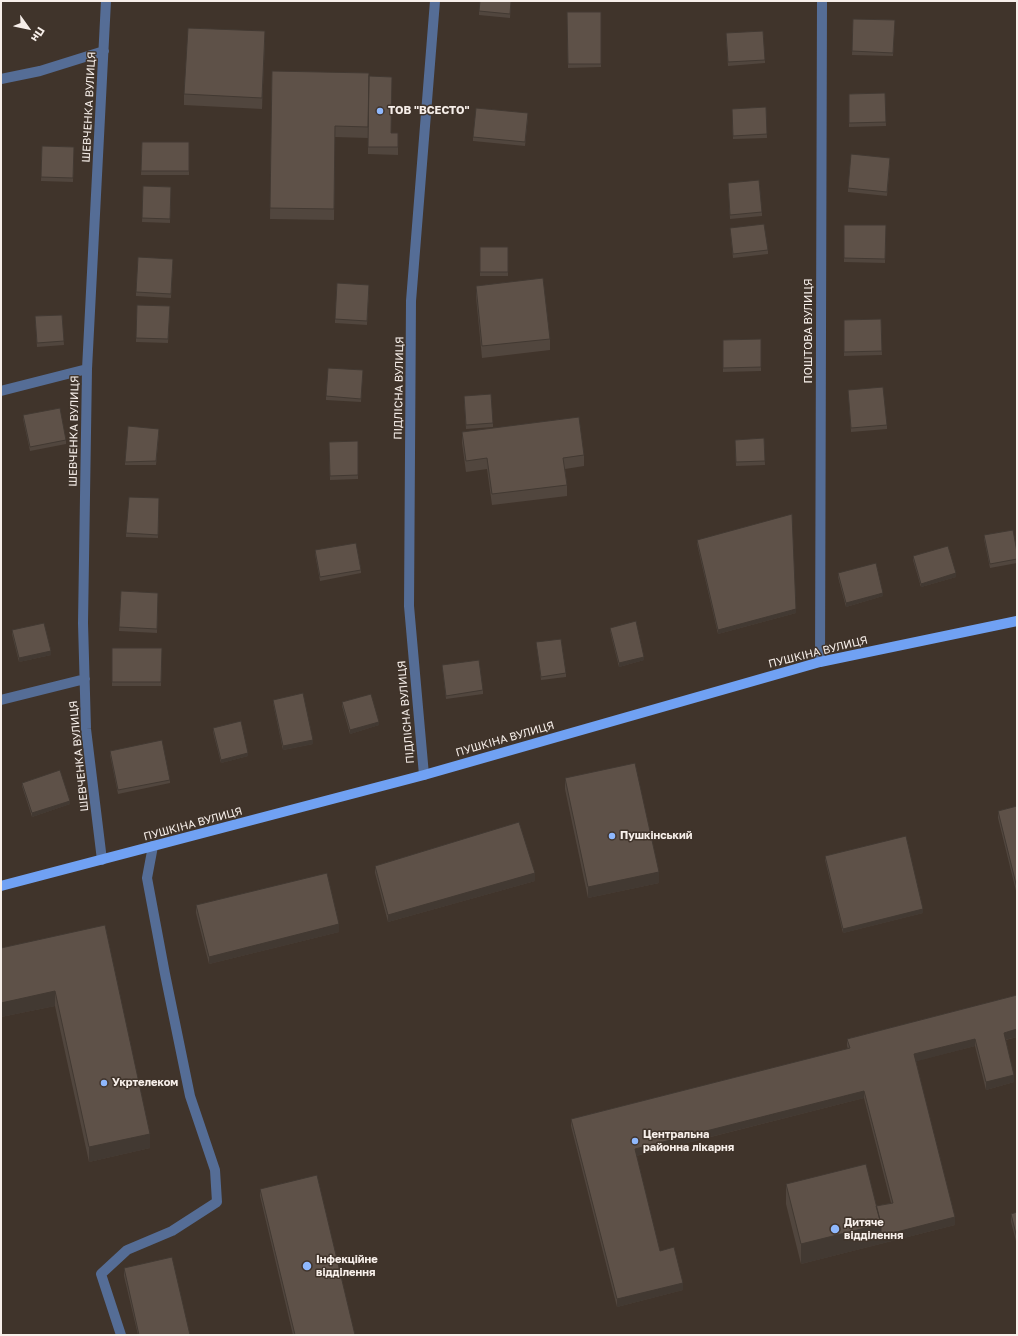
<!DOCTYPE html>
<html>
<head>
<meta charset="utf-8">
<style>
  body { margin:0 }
  #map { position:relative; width:1018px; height:1336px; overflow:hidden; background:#40342b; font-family:"Golos Text",sans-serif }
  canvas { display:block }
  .frame { position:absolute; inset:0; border:2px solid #f7efea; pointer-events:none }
  .north { position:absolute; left:8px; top:8px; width:40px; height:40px; -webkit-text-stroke:3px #40342b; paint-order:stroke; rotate:123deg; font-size:11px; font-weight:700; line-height:16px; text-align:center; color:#f7efea }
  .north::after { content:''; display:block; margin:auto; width:14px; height:18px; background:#f7efea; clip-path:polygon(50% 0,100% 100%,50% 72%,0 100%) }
</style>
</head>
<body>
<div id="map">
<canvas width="1018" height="1336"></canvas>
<div class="frame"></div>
<div class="north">Пн</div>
</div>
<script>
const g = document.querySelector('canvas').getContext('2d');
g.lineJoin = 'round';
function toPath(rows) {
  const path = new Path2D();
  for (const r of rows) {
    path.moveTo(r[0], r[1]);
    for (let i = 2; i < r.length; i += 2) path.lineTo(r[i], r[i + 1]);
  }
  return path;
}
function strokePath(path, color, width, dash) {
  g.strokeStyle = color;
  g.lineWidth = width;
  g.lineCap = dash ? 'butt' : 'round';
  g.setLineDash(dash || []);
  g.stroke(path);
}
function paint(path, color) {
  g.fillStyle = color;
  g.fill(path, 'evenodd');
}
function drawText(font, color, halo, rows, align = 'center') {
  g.font = font + ' "Golos Text",sans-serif';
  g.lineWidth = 3;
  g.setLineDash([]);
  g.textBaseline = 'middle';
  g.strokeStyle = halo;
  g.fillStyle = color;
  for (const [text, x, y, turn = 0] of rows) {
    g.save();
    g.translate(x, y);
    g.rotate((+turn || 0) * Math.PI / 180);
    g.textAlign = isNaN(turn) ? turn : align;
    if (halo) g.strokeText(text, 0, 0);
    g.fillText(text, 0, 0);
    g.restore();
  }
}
const minor = toPath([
  [1,79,40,71,104,51],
  [1,391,87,369],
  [820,662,822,1],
  [1,700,85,679],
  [424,775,409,606,411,301,435,1],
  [102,860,86,729,83,623,87,369,106,1],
  [121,1335,101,1274,127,1250,172,1231,217,1202,215,1170,190,1096,165,974,147,878,153,846]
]);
const major = toPath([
  [1,886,424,775,820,662,1017,621]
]);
const wall = toPath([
  [511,1,510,18,479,15,479,11],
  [567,12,601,12,601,67,568,68],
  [853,19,895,20,893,56,852,55],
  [726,37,765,60,765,63,728,66],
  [265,42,262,109,184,105,184,94],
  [272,71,369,76,391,133,398,133,398,155,368,154,368,138,335,137,334,220,270,219],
  [885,93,886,126,849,127,849,94],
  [766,107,767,138,733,139,732,109],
  [528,117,525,146,473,141,473,137],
  [142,142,189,142,189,175,141,175],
  [42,146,74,147,73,182,41,181],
  [890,162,887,196,848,192,848,188],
  [728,183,762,212,762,216,730,219],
  [143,186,171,187,170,223,142,222],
  [844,225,886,225,885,263,844,262],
  [730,228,768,250,768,254,733,258],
  [480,247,508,247,508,276,480,276],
  [173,263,171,298,136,296,136,292],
  [476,286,550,339,550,350,482,358,476,297],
  [369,289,367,325,335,323,335,319],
  [170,306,168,343,136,342,136,338],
  [62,315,64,345,37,347,35,316],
  [881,319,882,355,844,356,844,320],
  [761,339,761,371,723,372,723,340],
  [363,370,361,402,326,400,326,396],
  [848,390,887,425,887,429,851,432],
  [464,399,493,423,493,427,466,429],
  [23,415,66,440,66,444,30,451,23,419],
  [159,432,156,465,125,465,125,462],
  [462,432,584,455,584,466,565,469,567,485,567,496,492,505,487,469,466,472,462,443],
  [764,438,765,465,736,466,735,440],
  [358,441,358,479,330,480,329,442],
  [159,498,158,538,126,537,126,533],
  [984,535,1017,552,1017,563,990,568,984,539],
  [697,540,796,613,718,634,697,544],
  [315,550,361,570,361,573,320,581,315,554],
  [913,556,956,577,921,587,913,560],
  [838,573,883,596,846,607,838,577],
  [121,591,158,593,157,633,119,631],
  [610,628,644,660,619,667,610,631],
  [12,630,51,655,19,662,12,634],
  [536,642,566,673,566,677,541,680],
  [112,648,162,648,161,686,112,686],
  [442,665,483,690,483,694,446,699],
  [273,700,313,744,283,750,273,703],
  [342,702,379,725,350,734,342,706],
  [213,728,248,756,221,763,213,732],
  [110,751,170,780,170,783,118,794,110,755],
  [565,778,659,883,588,898,565,789],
  [22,783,70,804,32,817,22,786],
  [1017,806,1017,895,998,818,998,811],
  [825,856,923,913,843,933,825,860],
  [375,866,535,881,388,922,375,873],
  [196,905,339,932,209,964,196,913],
  [105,925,150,1148,89,1162,55,1006,1,1017],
  [1017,995,1017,1037,1006,1040,1014,1082,986,1090,975,1046,916,1061,955,1225,801,1264,786,1204,786,1184,876,1206,891,1203,864,1098,636,1156,660,1251,683,1290,617,1307,571,1126,571,1119,848,1049,847,1046,847,1039],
  [260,1189,355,1335,293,1335,260,1196],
  [1017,1212,1017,1245,1011,1222,1011,1214],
  [124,1268,190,1335,138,1335,124,1276]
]);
const shadedWall = toPath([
  [265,31,265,42,262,109,262,98],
  [956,573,956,577,921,587,921,584],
  [883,593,883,596,846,607,846,603],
  [796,609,796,613,718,634,718,630],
  [51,651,51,655,19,662,19,658],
  [644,657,644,660,619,667,619,663],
  [379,722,379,725,350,734,350,730],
  [313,740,313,744,283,750,283,746],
  [248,753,248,756,221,763,221,760],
  [70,801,70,804,32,817,32,813],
  [659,872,659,883,588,898,588,887],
  [535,873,535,881,388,922,388,915],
  [923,909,923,913,843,933,843,929],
  [339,924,339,932,209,964,209,957],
  [55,991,55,1006,1,1017,1,1003],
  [1017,1029,1017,1037,1004,1040,1004,1033],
  [975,1039,975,1046,914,1062,914,1054],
  [1014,1075,1014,1082,986,1090,986,1082],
  [864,1091,864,1098,635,1156,635,1149],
  [150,1134,150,1148,89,1162,89,1147],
  [955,1217,955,1225,801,1264,801,1244,881,1224],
  [683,1283,683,1290,617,1307,617,1299]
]);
const building = toPath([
  [480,1,511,1,510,14,479,11,480,1],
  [567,12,601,12,601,64,568,64,567,12],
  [853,19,895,20,893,53,852,51,853,19],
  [188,28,265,31,262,98,184,94,188,28],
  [763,31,765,60,728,62,726,33,763,31],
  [272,71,369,73,368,127,335,126,334,209,270,208,272,71],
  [369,76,392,77,391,133,398,133,398,147,368,147,369,76],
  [885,93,886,122,849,123,849,94,885,93],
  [766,107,767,134,733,136,732,109,766,107],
  [476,108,528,113,525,142,473,137,476,108],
  [142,142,189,142,189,171,141,171,142,142],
  [42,146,74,147,73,178,41,177,42,146],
  [851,154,890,158,887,192,848,188,851,154],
  [759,180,762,212,730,215,728,183,759,180],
  [143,186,171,187,170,219,142,218,143,186],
  [764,224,768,250,733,254,730,228,764,224],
  [844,225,886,225,885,259,844,258,844,225],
  [480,247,508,247,508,272,480,272,480,247],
  [138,257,173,259,171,294,136,292,138,257],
  [543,278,550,339,482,346,476,286,543,278],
  [337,283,369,285,367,321,335,319,337,283],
  [137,305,170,306,168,339,136,338,137,305],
  [62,315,64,341,37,343,35,316,62,315],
  [881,319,882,351,844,352,844,320,881,319],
  [761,339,761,367,723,368,723,340,761,339],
  [328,368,363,370,361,399,326,396,328,368],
  [883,387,887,425,851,428,848,390,883,387],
  [491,394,493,423,466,425,464,396,491,394],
  [60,408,66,440,30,447,23,415,60,408],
  [579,417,584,455,563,458,567,485,492,494,487,458,466,461,462,432,579,417],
  [128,426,159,429,156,461,125,462,128,426],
  [764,438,765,461,736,462,735,440,764,438],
  [358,441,358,475,330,476,329,442,358,441],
  [129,497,159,498,158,535,126,533,129,497],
  [792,514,796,609,718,630,697,540,792,514],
  [1013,530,1017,552,1017,559,990,564,984,535,1013,530],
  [356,543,361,570,320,577,315,550,356,543],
  [948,546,956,573,921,584,913,556,948,546],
  [876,563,883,593,846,603,838,573,876,563],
  [121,591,158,593,157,629,119,627,121,591],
  [636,621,644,657,619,663,610,628,636,621],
  [44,623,51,651,19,658,12,630,44,623],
  [561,639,566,673,541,677,536,642,561,639],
  [112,648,162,648,161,682,112,682,112,648],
  [479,660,483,690,446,696,442,665,479,660],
  [303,693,313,740,283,746,273,700,303,693],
  [371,694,379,722,350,730,342,702,371,694],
  [241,721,248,753,221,760,213,728,241,721],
  [162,740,170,780,118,790,110,751,162,740],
  [635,763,659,872,588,887,565,778,635,763],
  [60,770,70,801,32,813,22,783,60,770],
  [1017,806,1017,888,998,811,1017,806],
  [519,822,535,873,388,915,375,866,519,822],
  [906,836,923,909,843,929,825,856,906,836],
  [327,873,339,924,209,957,196,905,327,873],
  [105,925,150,1134,89,1147,55,991,1,1003,1,948,105,925],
  [1017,995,1017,1029,1004,1033,1014,1075,986,1082,975,1039,914,1054,955,1217,881,1236,881,1224,876,1206,893,1203,864,1091,635,1149,660,1251,674,1247,683,1283,617,1299,571,1119,850,1048,847,1039,1017,995],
  [866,1164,881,1224,801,1244,786,1184,866,1164],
  [317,1175,355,1335,295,1335,260,1189,317,1175],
  [1017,1212,1017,1238,1011,1214,1017,1212],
  [172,1257,190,1335,139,1335,124,1268,172,1257]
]);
const markers = [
  [380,111,4,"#8fb8fd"],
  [612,836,4,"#8fb8fd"],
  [104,1083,4,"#8fb8fd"],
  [635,1141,4,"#8fb8fd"],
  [835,1229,5,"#8fb8fd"],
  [307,1266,5,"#8fb8fd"]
];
const streetNames = [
  ["ШЕВЧЕНКА ВУЛИЦЯ",89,107,-87],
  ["ПОШТОВА ВУЛИЦЯ",809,331,-90],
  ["ПІДЛІСНА ВУЛИЦЯ",399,388,-89],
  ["ШЕВЧЕНКА ВУЛИЦЯ",74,431,-89],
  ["ПУШКІНА ВУЛИЦЯ",818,652,-14],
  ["ПІДЛІСНА ВУЛИЦЯ",406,712,-95],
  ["ПУШКІНА ВУЛИЦЯ",505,739,-16],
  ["ШЕВЧЕНКА ВУЛИЦЯ",79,756,-96],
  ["ПУШКІНА ВУЛИЦЯ",193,824,-15]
];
const poiNames = [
  ["ТОВ \"ВСЕСТО\"",388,111],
  ["Пушкінський",620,836],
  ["Укртелеком",112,1083],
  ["Центральна",643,1135],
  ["районна лікарня",643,1148],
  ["Дитяче",844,1223],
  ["відділення",844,1236],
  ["Інфекційне",316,1260],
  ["відділення",316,1273]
];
strokePath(minor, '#556d96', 10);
strokePath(major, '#70a1f3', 10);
paint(wall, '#51463e');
paint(shadedWall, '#423932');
paint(building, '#5e5148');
strokePath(building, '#423932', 1);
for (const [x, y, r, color] of markers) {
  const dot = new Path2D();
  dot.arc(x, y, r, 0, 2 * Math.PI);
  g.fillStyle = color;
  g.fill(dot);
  strokePath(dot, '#40342b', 1.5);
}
drawText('11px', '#f7efea', '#40342b', streetNames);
drawText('bold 11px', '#f7efea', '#40342b', poiNames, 'left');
</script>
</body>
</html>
